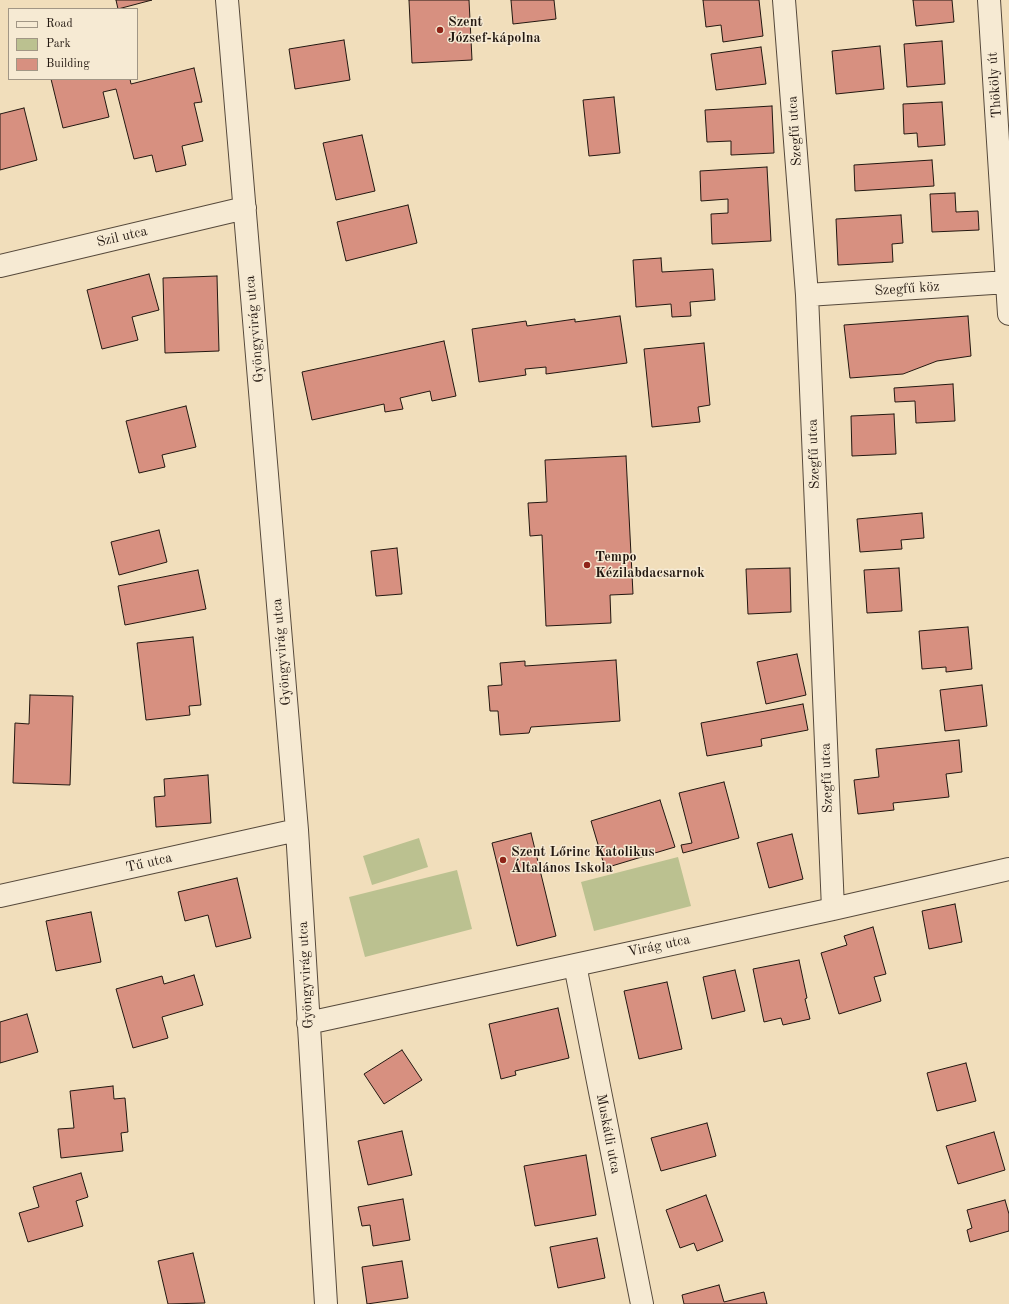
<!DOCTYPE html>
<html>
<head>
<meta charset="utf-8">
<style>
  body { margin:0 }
  #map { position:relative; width:1009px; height:1304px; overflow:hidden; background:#f1debb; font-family:"Old Standard TT",serif }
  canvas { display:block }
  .legend { position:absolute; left:8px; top:8px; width:130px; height:72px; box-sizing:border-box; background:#f6ead3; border:1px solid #a19685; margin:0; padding:5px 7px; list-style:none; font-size:12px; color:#221710 }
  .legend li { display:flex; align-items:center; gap:8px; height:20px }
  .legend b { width:20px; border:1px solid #a19685 }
</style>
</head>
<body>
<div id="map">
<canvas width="1009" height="1304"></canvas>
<ul class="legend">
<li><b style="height:5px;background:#f6ead3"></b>Road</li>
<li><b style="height:11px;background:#bbc190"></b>Park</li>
<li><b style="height:11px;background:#d79080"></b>Building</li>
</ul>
</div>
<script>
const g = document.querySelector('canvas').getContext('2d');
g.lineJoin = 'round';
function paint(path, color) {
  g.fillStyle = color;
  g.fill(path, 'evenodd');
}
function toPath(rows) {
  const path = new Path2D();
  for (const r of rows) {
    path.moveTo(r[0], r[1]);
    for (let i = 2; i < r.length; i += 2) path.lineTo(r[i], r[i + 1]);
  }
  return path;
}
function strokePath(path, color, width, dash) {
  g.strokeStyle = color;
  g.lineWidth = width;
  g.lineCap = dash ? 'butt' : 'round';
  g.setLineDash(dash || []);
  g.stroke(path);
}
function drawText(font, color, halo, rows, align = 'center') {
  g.font = font + ' "Old Standard TT",serif';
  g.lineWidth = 3;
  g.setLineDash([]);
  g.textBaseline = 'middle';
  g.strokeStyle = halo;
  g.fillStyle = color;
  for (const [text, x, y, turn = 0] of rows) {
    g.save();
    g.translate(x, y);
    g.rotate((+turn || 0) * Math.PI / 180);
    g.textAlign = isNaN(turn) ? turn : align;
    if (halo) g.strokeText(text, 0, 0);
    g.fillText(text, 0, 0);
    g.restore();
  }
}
const green = toPath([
  [419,838,428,867,372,885,363,856],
  [678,857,691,906,594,931,581,882],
  [457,870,472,929,365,957,349,897]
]);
const building = toPath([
  [116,0,152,0,118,9,116,0],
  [409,0,469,0,472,60,412,63,409,0],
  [511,0,554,0,556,19,513,24,511,0],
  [703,0,759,0,763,36,723,42,721,25,706,27,703,0],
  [913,0,952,0,954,22,916,26,913,0],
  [344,40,350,80,295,89,289,49,344,40],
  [942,41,945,84,907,87,904,44,942,41],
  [880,46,884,89,836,94,832,51,880,46],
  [761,47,766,84,716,90,711,54,761,47],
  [194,68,202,102,194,103,203,141,182,146,186,165,156,172,152,155,134,159,116,89,103,92,109,117,63,128,51,79,130,79,131,84,194,68],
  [614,97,620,153,589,156,583,100,614,97],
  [942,102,945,145,918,147,917,133,904,134,903,104,942,102],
  [772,106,774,153,731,155,731,141,707,142,705,110,772,106],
  [24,108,37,160,0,170,0,114,24,108],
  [362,135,375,191,336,200,323,143,362,135],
  [932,160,934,186,855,191,854,165,932,160],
  [767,167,771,241,712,244,711,214,728,213,728,199,701,201,700,171,767,167],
  [955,193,956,212,978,211,979,230,932,232,930,194,955,193],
  [408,205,417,243,346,261,337,222,408,205],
  [901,215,903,243,892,244,893,262,838,265,836,219,901,215],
  [661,258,662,272,713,269,715,300,690,302,691,316,672,317,671,304,636,307,633,260,661,258],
  [149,274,159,310,132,317,138,340,102,349,87,290,149,274],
  [217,276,219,351,165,353,163,278,217,276],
  [620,316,627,363,546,374,546,367,525,369,526,375,479,382,472,329,526,321,527,326,575,319,575,322,620,316],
  [968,316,971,356,937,361,903,374,850,378,844,325,968,316],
  [444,341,456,396,432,401,430,391,400,398,403,409,385,412,384,404,312,420,302,372,444,341],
  [704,343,710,405,698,407,700,422,652,427,644,349,704,343],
  [953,384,955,421,916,423,915,401,895,402,894,388,953,384],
  [186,406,196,447,162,455,165,467,139,473,126,421,186,406],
  [894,414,896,454,852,456,851,416,894,414],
  [626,456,633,594,610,595,611,623,546,626,542,535,530,536,528,503,547,502,545,460,626,456],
  [922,513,924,538,901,540,902,549,860,552,857,519,922,513],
  [159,530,167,562,119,575,111,542,159,530],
  [397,548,402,594,376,596,371,551,397,548],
  [790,568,791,612,748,614,746,569,790,568],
  [899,568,902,611,867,613,864,570,899,568],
  [198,570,206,609,125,625,118,586,198,570],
  [968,627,972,669,946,672,946,667,922,669,919,631,968,627],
  [193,637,201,705,189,706,190,715,146,720,137,643,193,637],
  [797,654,806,695,766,704,757,662,797,654],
  [616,660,620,721,531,727,529,733,500,735,498,711,490,711,488,686,502,685,500,663,525,661,525,666,616,660],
  [982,685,987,726,945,731,940,690,982,685],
  [30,695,73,696,70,785,13,783,15,723,29,724,30,695],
  [803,704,808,730,761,739,762,746,707,756,701,723,803,704],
  [959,740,962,772,946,774,949,797,893,803,894,810,858,814,854,780,879,777,876,749,959,740],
  [208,775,211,823,156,827,154,797,165,796,164,779,208,775],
  [724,782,739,838,683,853,681,845,692,843,679,793,724,782],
  [660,800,675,847,605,868,591,821,660,800],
  [531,833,556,936,517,946,492,843,531,833],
  [792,834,803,879,769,888,757,843,792,834],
  [237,878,251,938,216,947,208,915,185,921,178,892,237,878],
  [955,904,962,942,929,949,922,911,955,904],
  [91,912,101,962,56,971,46,921,91,912],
  [873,927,886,974,874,977,881,1001,839,1014,821,953,847,945,844,936,873,927],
  [799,960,807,998,805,999,810,1019,783,1025,781,1018,764,1022,753,969,799,960],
  [735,970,745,1011,712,1019,703,977,735,970],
  [194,975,203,1005,162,1017,168,1038,133,1048,116,989,162,976,164,984,194,975],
  [667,982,682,1049,639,1059,624,991,667,982],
  [558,1008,569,1058,515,1071,516,1075,501,1079,489,1024,558,1008],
  [27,1014,38,1052,0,1063,0,1022,27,1014],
  [402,1050,422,1080,384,1104,364,1074,402,1050],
  [966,1063,976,1101,937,1111,927,1073,966,1063],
  [113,1086,114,1099,125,1098,128,1132,121,1133,123,1151,61,1158,58,1129,74,1128,70,1091,113,1086],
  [707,1123,716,1156,661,1171,651,1138,707,1123],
  [402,1131,412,1175,368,1185,358,1141,402,1131],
  [994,1132,1005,1170,958,1184,946,1146,994,1132],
  [586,1155,596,1215,535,1226,524,1166,586,1155],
  [81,1173,88,1197,76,1201,83,1226,28,1242,19,1213,39,1207,33,1187,81,1173],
  [706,1195,723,1241,697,1251,694,1243,680,1248,666,1210,706,1195],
  [403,1199,410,1240,373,1246,370,1225,362,1226,358,1207,403,1199],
  [1005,1200,1009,1214,1009,1231,970,1242,967,1230,972,1228,967,1210,1005,1200],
  [597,1238,605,1278,558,1288,550,1247,597,1238],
  [193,1253,205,1303,168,1304,158,1261,193,1253],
  [402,1261,408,1298,367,1304,362,1267,402,1261],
  [719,1285,724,1302,764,1292,767,1304,684,1304,682,1295,719,1285]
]);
const minor = toPath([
  [227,0,297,830,326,1304],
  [784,0,807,295,833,909],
  [989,0,1009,314],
  [0,266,245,208],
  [807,295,1008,282],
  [0,896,297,830],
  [575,965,642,1304],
  [308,1023,833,909,1009,869]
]);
const markers = [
  [440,30,4,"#8f2418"],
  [587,565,4,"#8f2418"],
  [503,860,4,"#8f2418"]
];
const poiNames = [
  ["Szent",448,22],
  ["József-kápolna",448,38],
  ["Tempo",595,557],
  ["Kézilabdacsarnok",595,573],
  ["Szent Lőrinc Katolikus",511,852],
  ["Általános Iskola",511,868]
];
const streetNames = [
  ["Thököly út",995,85,-94],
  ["Szegfű utca",795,131,-94],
  ["Szil utca",122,237,-13],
  ["Szegfű köz",907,289,-4],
  ["Gyöngyvirág utca",255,329,-95],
  ["Szegfű utca",814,454,-92],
  ["Gyöngyvirág utca",282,652,-95],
  ["Szegfű utca",827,778,-92],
  ["Tű utca",149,863,-13],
  ["Virág utca",659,946,-12],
  ["Gyöngyvirág utca",306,975,-93],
  ["Muskátli utca",608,1134,79]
];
paint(green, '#bbc190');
paint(building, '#d79080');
strokePath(building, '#221710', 1);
strokePath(minor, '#56493b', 24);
strokePath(minor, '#f6ead3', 22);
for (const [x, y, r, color] of markers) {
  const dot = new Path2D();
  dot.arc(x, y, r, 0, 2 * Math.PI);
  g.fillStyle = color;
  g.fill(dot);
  strokePath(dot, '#f6ead3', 1.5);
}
drawText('bold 14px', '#221710', '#f6ead3', poiNames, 'left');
drawText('14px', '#221710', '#f6ead3', streetNames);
</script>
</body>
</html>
